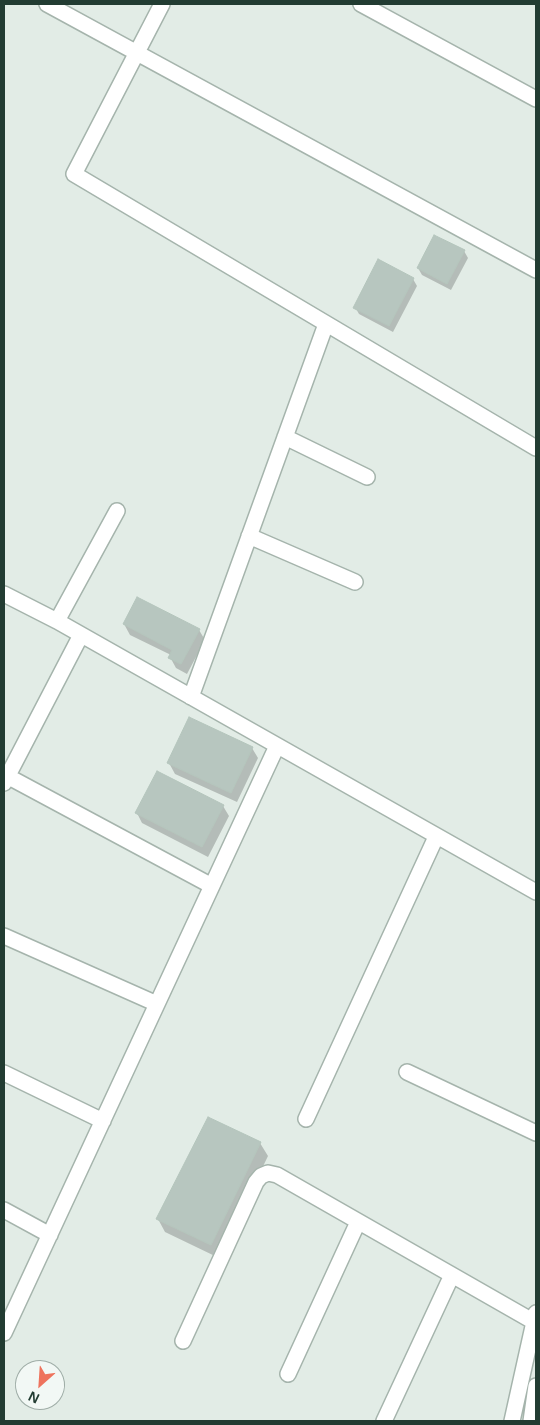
<!DOCTYPE html>
<html>
<head>
<meta charset="utf-8">
<style>
  body { margin:0 }
  #map { position:relative; width:540px; height:1425px; overflow:hidden; background:#e2ece6; font-family:Arial,sans-serif }
  canvas { display:block }
  .frame { position:absolute; inset:0; border:5px solid #223c32; pointer-events:none }
  .north { position:absolute; left:15px; top:1360px; width:50px; height:50px; box-sizing:border-box; background:#f2f8f5; border:1px solid #9fada7; border-radius:50%; rotate:206deg; font-size:14px; font-weight:700; line-height:20px; text-align:center; color:#223c32 }
  .north::after { content:''; display:block; margin:auto; width:18px; height:22px; background:#ee735d; clip-path:polygon(50% 0,100% 100%,50% 72%,0 100%) }
</style>
</head>
<body>
<div id="map">
<canvas width="540" height="1425"></canvas>
<div class="frame"></div>
<div class="north">N</div>
</div>
<script>
const g = document.querySelector('canvas').getContext('2d');
g.lineJoin = 'round';
function paint(path, color) {
  g.fillStyle = color;
  g.fill(path, 'evenodd');
}
function toPath(rows) {
  const path = new Path2D();
  for (const r of rows) {
    path.moveTo(r[0], r[1]);
    for (let i = 2; i < r.length; i += 2) path.lineTo(r[i], r[i + 1]);
  }
  return path;
}
function strokePath(path, color, width, dash) {
  g.strokeStyle = color;
  g.lineWidth = width;
  g.lineCap = dash ? 'butt' : 'round';
  g.setLineDash(dash || []);
  g.stroke(path);
}
const shadow = toPath([
  [464,251,468,258,451,290,422,275,418,268],
  [413,279,417,286,393,332,359,314,355,307],
  [124,624,199,630,205,640,187,674,176,668,170,657,171,655,130,635],
  [252,748,258,758,237,802,175,774,169,763],
  [223,806,229,816,208,857,142,823,137,813],
  [208,1118,260,1143,268,1156,219,1258,165,1232,158,1219]
]);
const building = toPath([
  [434,235,465,250,447,284,417,268,434,235],
  [378,259,414,278,389,326,353,308,378,259],
  [137,597,200,629,181,664,168,658,172,650,123,624,137,597],
  [189,717,253,747,231,793,167,763,189,717],
  [157,771,224,805,202,847,135,813,157,771],
  [208,1117,261,1142,211,1245,156,1219,208,1117]
]);
const minor = toPath([
  [47,4,536,270],
  [162,4,74,174,536,448],
  [361,4,536,99],
  [285,437,367,477],
  [249,536,355,582],
  [4,594,57,621,536,892],
  [57,621,117,511],
  [191,697,326,324],
  [7,776,212,886],
  [4,783,81,635],
  [4,936,157,1004],
  [407,1072,536,1133],
  [4,1073,103,1121],
  [306,1119,436,837],
  [4,1210,50,1235],
  [4,1333,277,746],
  [183,1341,256,1182,261,1176,268,1173,277,1175,536,1323],
  [288,1374,358,1222],
  [384,1421,452,1275],
  [512,1421,536,1313],
  [531,1421,536,1386]
]);
paint(shadow, '#0003');
paint(building, '#b7c6bf');
strokePath(building, '#b4c5bc', 1);
strokePath(minor, '#a5b4ac', 18);
strokePath(minor, '#fff', 15);
</script>
</body>
</html>
